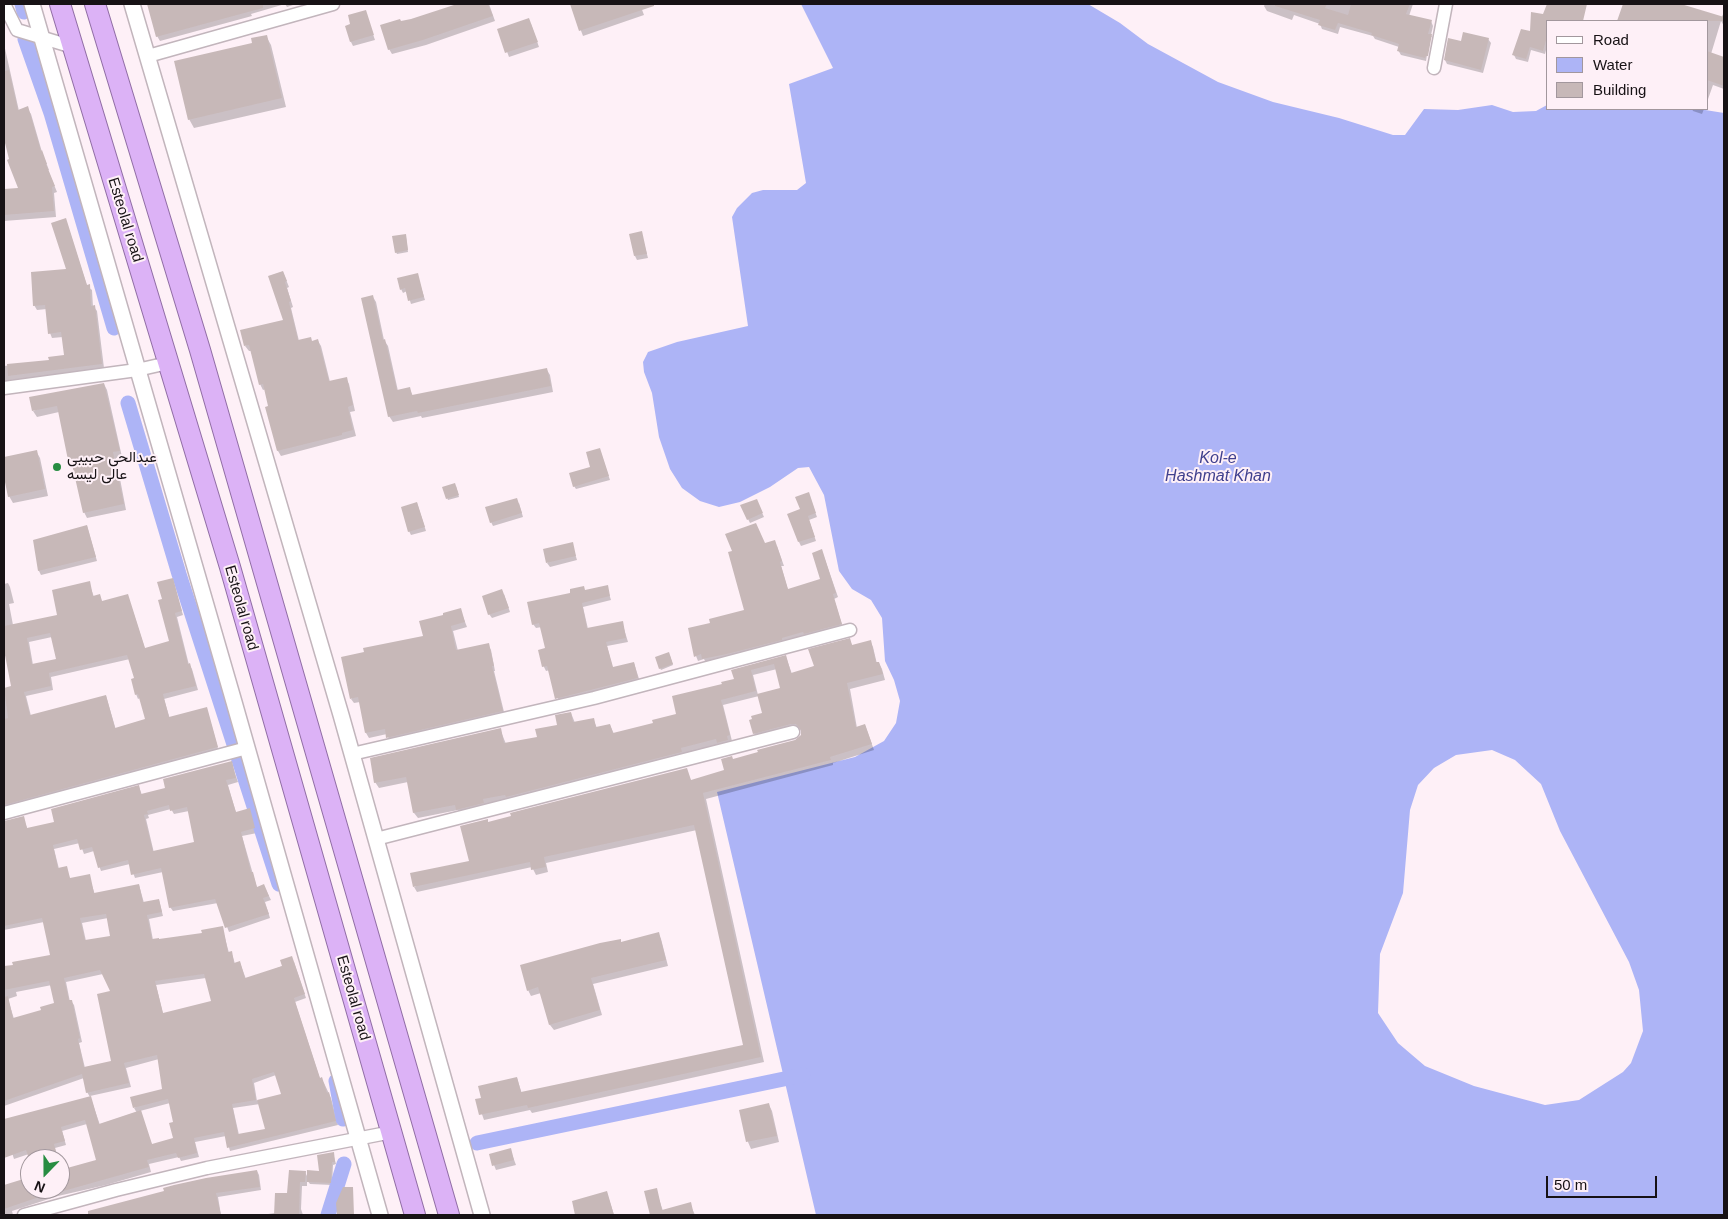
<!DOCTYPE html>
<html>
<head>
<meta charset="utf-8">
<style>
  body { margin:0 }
  #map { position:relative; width:1728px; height:1219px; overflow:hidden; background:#fef0f7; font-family:Helvetica,sans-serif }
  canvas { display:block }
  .frame { position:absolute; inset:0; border:5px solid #171215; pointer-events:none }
  .legend { position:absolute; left:1546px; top:20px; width:162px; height:90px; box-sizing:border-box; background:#fef0f7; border:1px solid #a2979d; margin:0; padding:6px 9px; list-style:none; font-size:15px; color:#171215 }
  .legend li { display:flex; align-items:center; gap:10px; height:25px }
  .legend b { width:25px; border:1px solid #a2979d }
  .north { position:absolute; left:20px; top:1149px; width:50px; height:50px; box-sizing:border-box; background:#fef0f7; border:1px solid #a2979d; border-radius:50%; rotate:202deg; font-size:14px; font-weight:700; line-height:20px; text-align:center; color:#171215 }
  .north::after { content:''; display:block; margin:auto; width:18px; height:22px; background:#288d42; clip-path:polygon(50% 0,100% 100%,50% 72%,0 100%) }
  .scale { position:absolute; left:1546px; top:1176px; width:111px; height:22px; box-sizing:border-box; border:2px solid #171215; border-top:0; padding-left:6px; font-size:15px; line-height:18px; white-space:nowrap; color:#171215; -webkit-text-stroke:4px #fef0f7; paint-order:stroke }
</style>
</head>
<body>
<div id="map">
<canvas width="1728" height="1219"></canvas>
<div class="frame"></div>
<ul class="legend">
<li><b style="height:6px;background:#fff"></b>Road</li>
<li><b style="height:14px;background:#adb4f6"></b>Water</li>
<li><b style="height:14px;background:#c7b8b8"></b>Building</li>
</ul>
<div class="north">N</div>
<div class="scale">50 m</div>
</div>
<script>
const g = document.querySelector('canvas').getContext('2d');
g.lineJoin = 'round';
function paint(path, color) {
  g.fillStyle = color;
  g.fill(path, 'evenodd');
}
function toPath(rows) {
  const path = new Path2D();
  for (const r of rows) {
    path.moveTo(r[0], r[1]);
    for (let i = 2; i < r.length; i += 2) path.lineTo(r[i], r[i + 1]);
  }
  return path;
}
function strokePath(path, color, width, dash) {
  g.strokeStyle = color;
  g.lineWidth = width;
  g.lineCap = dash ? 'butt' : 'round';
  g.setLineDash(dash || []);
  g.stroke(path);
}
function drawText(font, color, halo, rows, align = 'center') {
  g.font = font + ' Helvetica,Vazirmatn,sans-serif';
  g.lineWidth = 4;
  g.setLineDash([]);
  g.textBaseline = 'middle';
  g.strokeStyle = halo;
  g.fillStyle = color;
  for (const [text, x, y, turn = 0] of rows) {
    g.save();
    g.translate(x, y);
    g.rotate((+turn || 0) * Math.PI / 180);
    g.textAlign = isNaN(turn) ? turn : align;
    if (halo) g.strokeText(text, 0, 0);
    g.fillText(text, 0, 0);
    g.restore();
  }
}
const water = toPath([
  [801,4,1088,4,1120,23,1148,44,1218,82,1273,102,1339,118,1393,135,1405,135,1424,109,1458,110,1492,105,1513,112,1536,111,1547,105,1547,109,1699,109,1724,113,1724,1215,816,1215,717,792,855,757,884,741,896,723,900,701,894,680,885,661,882,618,871,600,852,589,839,571,824,495,809,467,798,468,770,487,740,502,719,507,700,501,682,488,670,469,659,437,652,393,644,372,643,362,648,352,677,342,748,326,732,217,737,208,752,193,763,190,797,190,806,183,789,84,833,68],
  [1492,750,1515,760,1541,784,1560,831,1629,962,1639,990,1643,1031,1631,1063,1623,1072,1579,1100,1545,1105,1474,1086,1425,1066,1398,1043,1378,1013,1380,954,1403,893,1410,810,1418,785,1434,768,1456,755]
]);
const shadow = toPath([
  [148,4,296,4,287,7,285,4,251,14,252,16,160,41,157,36],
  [456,4,489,4,495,21,426,45,392,54,389,49,401,23,457,5],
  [571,4,651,4,641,7,644,15,583,36],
  [1265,4,1365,4,1375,7,1377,4,1413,4,1409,16,1431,21,1433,26,1431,35,1432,37,1430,37,1426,61,1401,55,1398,50,1399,47,1375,39,1373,36,1340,27,1338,34,1322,29,1320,24,1294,15,1292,20,1267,11,1264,6],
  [1624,4,1685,4,1684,6,1720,21,1724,12,1724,26,1721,21,1711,54,1724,59,1724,89,1713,85,1707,102,1707,21,1619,21],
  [365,11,375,40,353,46,351,42,352,25],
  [1533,14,1554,19,1553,21,1547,21,1547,46,1545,54,1531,50,1528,62,1516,59,1514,55,1532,33],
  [531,24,539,47,509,57,499,30],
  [266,36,271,45,286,107,194,128,189,119,253,44],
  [1433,38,1434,40,1430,60,1429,60],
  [1488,39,1491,43,1483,73,1447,64,1445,60],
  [4,44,19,111,27,108,31,114,42,152,49,170,48,170,57,192,54,193,56,217,4,221,4,190,19,189,4,136],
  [1692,109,1704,109,1702,114,1693,111],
  [66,220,87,286,92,290,93,307,94,307,97,311,104,368,4,381,4,366,50,361,65,356,63,337,52,338,50,333,47,309,37,310,34,305,67,270],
  [641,232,648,258,637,260,635,256],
  [406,237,408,252,397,254,396,252],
  [283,272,289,287,287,288,293,307,291,308,299,341,312,342,318,341,321,346,330,382,346,379,349,384,355,411,350,412,356,436,281,456,278,451,266,389,263,390,260,384,251,351,249,351,245,346,285,320],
  [417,274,425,300,411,304,407,291,403,293,401,289],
  [373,297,376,302,384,340,388,346,398,391,409,388,413,396,547,370,550,375,553,392,422,418,421,416,393,422,389,416],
  [104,384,107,390,122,457,116,458,126,510,87,518,84,512,73,466,70,460,59,412,37,417,33,411],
  [36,451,40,458,48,496,13,503,9,496,4,471,4,458],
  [601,453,610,480,576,489,574,486,592,468],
  [456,486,459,497,448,500,443,488],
  [810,498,817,517,809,520,816,541,801,546,799,542,802,510],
  [417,503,426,531,411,535,409,531],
  [519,503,523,517,493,526,491,522],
  [758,504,764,517,750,523,748,519],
  [87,526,97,561,41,575,39,571,34,541],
  [572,544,577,560,550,567,547,563],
  [765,544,777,546,784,566,781,566,788,590,822,580,822,551,838,597,834,599,843,628,706,663,704,659,698,661,696,656,712,624,746,611],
  [172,580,183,615,177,617,189,665,192,669,198,690,164,699,170,719,207,709,219,752,4,810,4,767,14,765,6,732,4,732,4,694,12,687,6,656,4,656,4,584,8,583,10,587,14,603,9,604,13,625,59,616,89,583,94,597,100,596,102,602,128,596,145,649,171,642,163,600],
  [52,637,57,660,33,665,29,642],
  [130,659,135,679,136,694,138,699,140,698,146,720,116,730,106,696,31,716,26,696,53,690,51,677],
  [607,587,611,600,583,607,588,629,622,622,628,642,607,646,613,669,634,663,640,682,559,702,550,670,546,671,544,667,540,651,546,649,542,627,536,628,533,624,585,591],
  [504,594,510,612,492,618,489,614],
  [460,609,467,627,453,631,458,651,488,645,491,650,495,671,494,671,505,716,390,742,387,734,369,738,366,733,360,702,354,703,351,699,424,637,445,616],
  [849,640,853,646,870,641,873,647,877,664,879,663,882,669,885,680,850,689,857,728,865,725,874,750,833,763,833,765,706,799,764,1062,532,1113,530,1110,484,1120,477,1100,483,1099,517,1078,522,1094,745,1046,697,830,546,863,548,872,536,875,532,867,417,892,414,887,471,862,489,823,686,769,691,781,726,771,734,761,796,741,802,735,802,732,800,730,795,729,757,739,754,733,764,714,759,696,723,705,732,741,729,742,730,746,719,745,683,754,685,758,461,815,458,810,418,818,414,813,408,782,379,788,375,782,500,729,506,744,538,738,559,726,571,713,575,723,593,719,597,728,610,725,614,734,655,724,678,715,723,685,735,680,733,671,786,657,792,674,815,666],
  [777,669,782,689,758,695,753,675],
  [670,656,673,665,661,670,660,668],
  [231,762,238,782,228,785,236,813,249,810,252,814,257,833,242,836,257,888,266,890,271,900,265,902,270,918,229,932,218,903,173,911,170,907,163,872,135,878,130,864,101,871,94,851,84,854,80,843,54,849,59,869,66,867,70,879,89,876,95,895,139,885,144,903,159,900,163,916,149,919,153,940,159,941,204,934,222,927,229,953,231,952,233,957,235,964,240,963,246,979,294,962,306,998,295,1002,320,1079,324,1083,331,1098,338,1125,230,1151,226,1136,195,1142,199,1157,181,1161,179,1157,149,1164,151,1172,106,1185,58,1196,12,1211,13,1215,4,1215,4,1187,30,1178,30,1189,60,1189,60,1165,62,1171,98,1161,87,1124,62,1131,66,1145,55,1148,58,1159,30,1159,29,1154,14,1159,4,1128,4,1121,90,1097,87,1092,84,1078,4,1106,4,978,16,975,51,956,44,922,4,930,4,822,23,818,28,830,56,823,139,787,142,795,166,789],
  [171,809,174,814,189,811,196,843,154,853,146,819,149,818,148,815],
  [108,918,112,937,86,941,82,923],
  [103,974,112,992,113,1062,85,1068,79,1043,82,1042,74,1005,71,1001,70,1002,66,982],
  [206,978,213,1002,163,1014,156,985],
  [52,985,56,1004,42,1011,14,1019,8,999,17,996,16,992],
  [159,1059,164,1090,134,1108,137,1113,100,1125,90,1096,131,1087,126,1068],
  [276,1075,282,1095,257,1101,254,1083],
  [170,1103,175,1123,174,1139,152,1145,140,1111],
  [260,1104,267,1130,239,1135,233,1108],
  [658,933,661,939,668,966,593,984,602,1015,554,1030,550,1025,541,993,531,996,528,990,622,943],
  [769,1105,772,1111,779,1142,751,1149,748,1142,741,1111],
  [510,1149,516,1165,496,1170,490,1155],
  [333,1153,336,1164,333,1165,332,1185,310,1184,307,1180,307,1186,302,1186,301,1209,303,1215,261,1215,275,1213,305,1172,308,1178,320,1172],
  [257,1171,259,1175,261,1190,218,1197,221,1215,104,1215,102,1209],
  [656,1190,663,1211,690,1204,695,1215,650,1215],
  [607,1193,614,1215,577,1215,573,1202]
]);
const canal = toPath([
  [22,4,24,12],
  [25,39,51,113,114,328],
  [128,403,179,574,279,884],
  [336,1081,343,1119],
  [477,1143,803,1075],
  [328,1215,344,1164]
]);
const building = toPath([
  [147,4,263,4,263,8,156,37],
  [457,4,488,4,493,16,423,40,388,50,380,25,400,19,401,21,411,19],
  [570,4,654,4,654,6,579,31],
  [1275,4,1327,4,1325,8,1348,15,1351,4,1410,4,1406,14,1432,20,1428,34,1432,34,1428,56,1426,56,1425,58,1397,51,1399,44,1371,35,1372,33,1338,23,1335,30,1318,25,1320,20,1275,6],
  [1547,4,1587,4,1583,21,1547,21,1547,37,1543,51,1530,47,1526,59,1512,55,1521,29,1530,31,1531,12,1543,14],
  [1623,4,1681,4,1724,17,1724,21,1617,21],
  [366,10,374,35,350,42,345,26,350,24,348,15],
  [529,18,538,42,505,53,497,29],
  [1463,32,1489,38,1481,70,1444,60,1448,38,1461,41],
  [267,35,282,98,188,120,174,61,252,43,251,38],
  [1707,51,1724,57,1724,86,1707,80],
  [9,70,18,110,28,106,41,151,42,150,47,164,46,164,55,186,52,187,54,211,4,215,4,189,18,188,7,160,9,159,4,139,4,71],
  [66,218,87,285,90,284,91,306,95,305,102,364,8,376,7,364,49,360,48,357,64,355,61,332,48,334,45,305,33,306,31,272,66,269,51,223],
  [642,231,647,254,634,256,629,234],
  [406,234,408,250,395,253,392,236],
  [283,271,287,281,285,282,291,301,289,302,298,340,311,337,312,341,318,339,329,381,347,377,353,405,348,407,353,430,342,433,342,435,277,451,265,407,268,406,263,384,259,385,249,345,244,346,240,330,283,320,268,276],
  [418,273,424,297,408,301,405,288,400,290,397,278],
  [373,295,383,340,385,339,397,390,410,387,412,395,547,368,551,386,418,413,417,411,388,417,361,298],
  [104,383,120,451,113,452,124,504,83,513,71,460,68,460,57,406,32,411,29,397],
  [600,448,609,476,573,487,569,473,590,467,586,452],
  [37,450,45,489,8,497,4,477,4,457],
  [455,483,459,495,446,499,442,487],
  [809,492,816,513,808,516,815,537,798,542,787,514,800,509,795,497],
  [517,498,522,513,490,523,485,507],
  [757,499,763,513,747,520,740,505],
  [417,502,425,527,408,532,401,507],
  [756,523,765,543,775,540,782,561,780,562,788,589,820,579,812,553,822,549,836,593,833,594,842,624,804,634,803,632,782,638,782,640,727,654,702,659,701,654,694,657,688,628,710,623,709,619,744,610,728,552,732,551,725,534],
  [87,525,96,557,38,571,33,540],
  [573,542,576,556,546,563,543,549],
  [173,578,182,611,175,613,188,664,190,663,196,686,163,694,169,717,207,707,218,747,4,805,4,719,8,718,4,688,11,686,4,650,4,626,57,615,52,590,90,581,93,596,100,594,102,601,128,594,145,648,169,641,158,600,162,599,157,582],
  [50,633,56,659,32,664,27,638],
  [127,655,134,678,131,679,135,695,138,694,145,719,115,728,106,695,30,715,24,692,51,686,49,673],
  [608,585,610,596,582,603,587,628,623,621,626,638,606,642,613,667,634,662,638,678,555,699,547,666,542,667,538,650,545,648,539,623,532,625,527,602,570,593,570,589,584,586,585,590],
  [502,589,509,608,488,615,482,596],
  [461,608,465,622,451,626,456,650,489,643,494,666,492,666,503,711,386,738,385,729,365,733,358,697,350,699,341,657,364,652,363,648,423,636,419,621,443,615,443,613],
  [850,638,852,645,871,640,876,662,879,662,883,674,847,683,856,727,865,724,872,744,830,757,831,760,703,793,761,1057,528,1108,527,1105,479,1115,475,1099,481,1098,478,1086,517,1077,521,1092,743,1045,694,825,544,857,546,867,531,870,530,862,413,887,410,873,469,861,460,826,488,819,488,822,511,816,510,813,687,768,691,780,724,770,721,759,732,756,733,759,758,752,757,750,795,740,801,735,801,730,796,724,791,724,753,734,749,720,752,719,751,716,762,713,757,694,780,688,774,664,751,670,756,691,721,700,730,735,727,736,728,740,717,743,716,739,681,748,682,752,506,797,505,795,483,799,484,803,456,810,455,805,413,813,406,777,374,783,370,758,501,728,504,743,537,737,535,729,557,725,555,715,571,712,573,722,594,718,596,727,610,724,613,733,653,723,652,720,676,714,672,696,722,684,721,682,734,679,731,670,786,655,791,673,814,666,808,649],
  [669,652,673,664,659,669,655,657],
  [232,761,236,778,226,780,236,812,250,808,255,828,241,832,251,872,253,872,257,887,264,884,269,896,263,898,269,914,225,928,215,899,169,908,161,868,131,875,128,860,98,868,92,847,80,850,77,839,53,845,58,868,67,866,70,878,90,874,94,893,139,884,143,902,159,899,162,912,147,915,152,939,159,938,159,939,202,933,201,930,223,926,228,952,232,951,234,963,240,961,245,978,282,966,280,960,292,956,305,994,294,998,320,1078,322,1077,327,1093,329,1092,336,1121,227,1148,224,1132,194,1138,197,1153,178,1158,176,1153,147,1160,149,1167,60,1192,60,1170,96,1160,85,1120,61,1127,65,1141,54,1144,58,1159,29,1159,26,1150,4,1158,4,1119,91,1096,99,1124,141,1110,152,1144,173,1138,169,1123,173,1122,168,1099,133,1108,130,1097,162,1089,157,1055,124,1063,129,1083,86,1093,82,1074,4,1101,4,997,8,996,13,1018,41,1010,40,1007,54,1003,49,981,4,990,4,966,13,965,12,962,50,955,42,918,4,926,4,821,24,816,27,828,54,822,51,809,139,785,141,794,165,788,163,779],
  [169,805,170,811,187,807,194,842,153,851,144,815,148,814,147,811],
  [106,914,110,936,85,940,80,918],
  [100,970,110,991,97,994,111,1061,84,1067,78,1039,80,1038,72,1000,69,1000,64,978],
  [204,974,211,1001,163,1013,155,981],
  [274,1072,281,1094,257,1100,265,1129,238,1134,232,1104,256,1100,252,1079],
  [659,932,666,960,591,978,600,1010,549,1025,538,987,527,991,520,965,600,943,621,939,621,942],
  [769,1103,777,1136,746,1142,739,1110],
  [511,1148,514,1160,492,1166,489,1154],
  [334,1152,335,1162,332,1162,331,1183,307,1182,307,1170,319,1171,317,1155],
  [257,1170,260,1187,216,1193,221,1215,88,1215,88,1211,164,1191,163,1188,174,1185,206,1178],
  [289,1170,306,1171,305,1182,300,1182,299,1215,274,1215,275,1193,287,1193],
  [30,1177,30,1189,57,1189,57,1191,4,1209,4,1185],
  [343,1187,353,1187,354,1215,337,1215,336,1203],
  [657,1188,662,1210,691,1202,694,1215,650,1215,644,1191],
  [607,1191,614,1215,575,1215,572,1201]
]);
const minor = toPath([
  [4,4,17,30,73,47],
  [148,56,333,4],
  [1434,68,1446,4],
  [4,388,137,370,168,363],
  [352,754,594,698,850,630],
  [4,813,247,748],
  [376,839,793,732],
  [24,1215,116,1190,207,1168,392,1132]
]);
const tertiary = toPath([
  [32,4,234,702,380,1215],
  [132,4,341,715,482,1215]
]);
const trunk = toPath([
  [60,4,230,567,415,1215],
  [95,4,200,350,449,1215]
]);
const markers = [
  [57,467,5,"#288d42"]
];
const streetNames = [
  ["Esteolal road",125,220,73],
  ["Esteolal road",241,608,74],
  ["Esteolal road",353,998,74]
];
const poiNames = [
  ["عبدالحی حبیبی",67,458],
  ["عالی لیسه",67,475]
];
const waterNames = [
  ["Kol-e",1218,459],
  ["Hashmat Khan",1218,477]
];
paint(water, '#adb4f6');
paint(shadow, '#0003');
strokePath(canal, '#adb4f6', 15);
paint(building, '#c7b8b8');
strokePath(minor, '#c2b5bc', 15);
strokePath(tertiary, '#c2b5bc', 18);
strokePath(trunk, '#916ea5', 22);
strokePath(minor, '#fff', 12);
strokePath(tertiary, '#fff', 15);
strokePath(trunk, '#dcb2f6', 20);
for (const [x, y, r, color] of markers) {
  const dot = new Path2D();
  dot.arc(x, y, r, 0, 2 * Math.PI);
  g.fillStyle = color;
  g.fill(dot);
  strokePath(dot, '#fef0f7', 2);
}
drawText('15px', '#171215', '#fef0f7', streetNames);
drawText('15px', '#171215', '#fef0f7', poiNames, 'left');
drawText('italic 16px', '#40408e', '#fef0f7', waterNames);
</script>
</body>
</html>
